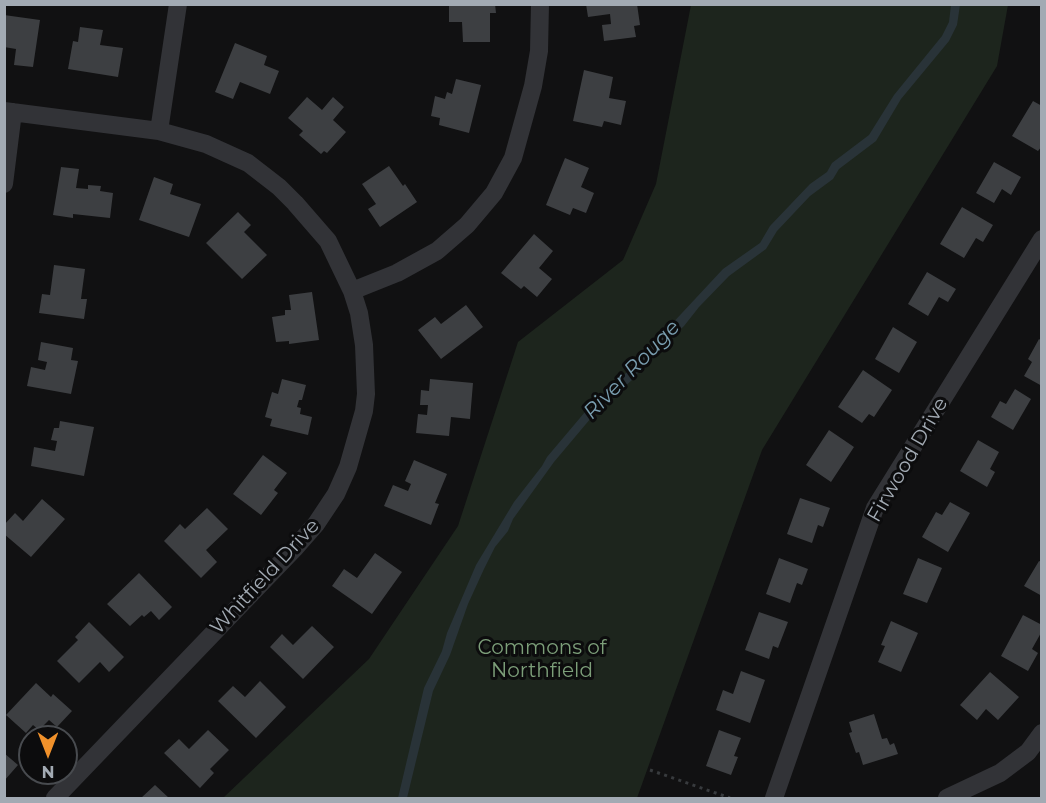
<!DOCTYPE html>
<html>
<head>
<meta charset="utf-8">
<style>
  body { margin:0 }
  #map { position:relative; width:1046px; height:803px; overflow:hidden; background:#111112; font-family:Montserrat,sans-serif }
  canvas { display:block }
  .frame { position:absolute; inset:0; border:6px solid #a2aab3; pointer-events:none }
  .north { position:absolute; left:18px; top:725px; width:60px; height:60px; box-sizing:border-box; background:#0c0c0d; border:2px solid #484b4f; border-radius:50%; rotate:180deg; font-size:16px; font-weight:700; line-height:24px; text-align:center; color:#a2aab3 }
  .north::after { content:''; display:block; margin:auto; width:21px; height:27px; background:#f0912b; clip-path:polygon(50% 0,100% 100%,50% 72%,0 100%) }
</style>
</head>
<body>
<div id="map">
<canvas width="1046" height="803"></canvas>
<div class="frame"></div>
<div class="north">N</div>
</div>
<script>
const g = document.querySelector('canvas').getContext('2d');
g.lineJoin = 'round';
function paint(path, color) {
  g.fillStyle = color;
  g.fill(path, 'evenodd');
}
function toPath(rows) {
  const path = new Path2D();
  for (const r of rows) {
    path.moveTo(r[0], r[1]);
    for (let i = 2; i < r.length; i += 2) path.lineTo(r[i], r[i + 1]);
  }
  return path;
}
function strokePath(path, color, width, dash) {
  g.strokeStyle = color;
  g.lineWidth = width;
  g.lineCap = dash ? 'butt' : 'round';
  g.setLineDash(dash || []);
  g.stroke(path);
}
function drawText(font, color, halo, rows, align = 'center') {
  g.font = font + ' Montserrat,sans-serif';
  g.lineWidth = 6;
  g.setLineDash([]);
  g.textBaseline = 'middle';
  g.strokeStyle = halo;
  g.fillStyle = color;
  for (const [text, x, y, turn = 0] of rows) {
    g.save();
    g.translate(x, y);
    g.rotate((+turn || 0) * Math.PI / 180);
    g.textAlign = isNaN(turn) ? turn : align;
    if (halo) g.strokeText(text, 0, 0);
    g.fillText(text, 0, 0);
    g.restore();
  }
}
const green = toPath([
  [691,5,1008,5,997,66,762,450,637,798,223,798,369,659,458,526,518,342,623,260,656,184]
]);
const water = toPath([
  [951,5,960,5,957,25,949,41,901,99,876,141,839,169,833,179,810,196,777,231,766,249,729,276,699,307,684,326,650,358,633,379,591,418,554,462,513,519,508,531,495,547,484,569,468,604,450,655,433,691,407,798,398,798,424,688,442,651,447,633,476,565,514,502,542,466,547,457,585,412,596,403,627,372,723,269,760,243,770,226,810,184,827,172,832,163,869,135,894,95,942,36,949,22]
]);
const building = toPath([
  [449,4,495,4,496,13,490,13,490,42,463,42,462,22,449,22],
  [586,4,637,4,640,25,634,26,636,37,604,41,602,25,611,24,610,14,588,17],
  [4,15,40,20,33,67,14,65,16,49,4,47],
  [80,27,103,30,100,45,123,48,118,77,68,69,73,41,78,42],
  [235,43,267,56,264,65,279,71,270,94,240,82,233,99,215,92],
  [584,70,613,77,609,98,626,101,621,125,604,121,602,127,573,121],
  [456,79,481,85,469,133,439,125,440,118,431,116,435,96,445,99,447,92,452,94],
  [307,97,322,110,333,97,344,107,333,120,346,132,327,153,324,151,321,154,299,135,303,131,288,118],
  [1033,101,1042,106,1042,146,1038,151,1012,136],
  [565,158,589,168,581,187,594,193,586,213,573,208,570,215,546,205],
  [994,162,1021,177,1011,195,1002,189,994,203,976,193],
  [389,166,403,186,405,184,417,202,380,227,368,209,376,204,362,184],
  [61,167,79,169,76,188,88,189,88,185,101,186,100,191,113,193,110,218,73,214,73,218,53,215],
  [154,177,173,184,170,194,201,204,189,237,139,220],
  [962,207,993,225,983,242,976,238,964,258,940,244],
  [238,212,251,225,244,232,267,255,242,279,206,243],
  [534,234,553,251,539,268,552,279,537,297,524,286,521,289,501,273],
  [54,265,85,269,81,299,87,299,84,319,39,313,42,294,50,295],
  [927,272,956,289,948,302,939,297,928,316,908,304],
  [312,292,319,340,289,344,289,341,276,342,272,317,285,315,285,310,291,310,289,295],
  [466,305,483,327,441,359,418,330,435,317,441,324],
  [893,327,917,342,899,373,875,359],
  [1039,339,1042,341,1042,386,1024,376,1032,362,1028,359],
  [41,342,73,348,71,360,78,361,71,394,27,386,31,367,45,370,47,362,38,360],
  [863,370,892,390,874,417,869,414,862,423,838,407],
  [282,379,306,385,302,400,299,400,297,407,301,408,300,414,312,417,308,435,270,426,272,419,265,417,272,392,278,394],
  [430,379,473,383,470,419,451,417,449,436,416,433,418,414,427,415,428,405,420,405,421,390,429,391],
  [1015,389,1031,399,1013,430,991,417,1000,401,1006,404],
  [60,421,94,427,84,476,31,466,34,447,55,451,57,441,51,440,54,428,59,428],
  [829,430,854,447,831,482,806,465],
  [978,440,999,452,990,469,995,472,987,487,960,471],
  [263,455,287,473,274,490,278,493,261,515,233,494],
  [414,460,447,474,435,503,439,504,431,525,384,506,393,485,408,491,411,484,405,481],
  [800,498,830,508,823,527,818,525,812,543,787,534],
  [42,499,65,519,31,557,4,534,4,525,15,513,23,521],
  [950,502,970,513,948,552,922,537,936,512,942,515],
  [207,508,228,529,206,550,217,562,201,578,164,541,180,524,185,529],
  [375,553,402,572,372,614,332,586,344,569,357,578],
  [779,558,808,569,802,585,797,583,790,603,766,594],
  [918,558,942,568,927,603,903,594],
  [1039,561,1042,562,1042,596,1024,586],
  [139,573,172,607,159,620,151,611,144,617,142,615,130,626,107,604],
  [759,612,788,622,778,648,773,646,769,659,745,650],
  [1023,615,1042,625,1042,631,1032,649,1038,653,1028,671,1001,656],
  [891,621,918,633,901,672,878,662,885,646,881,645],
  [89,622,124,657,109,672,100,662,79,683,57,661,78,640,75,637],
  [312,626,334,647,303,679,270,647,282,634,293,645],
  [741,671,765,680,750,723,716,710,723,690,733,694],
  [990,672,1019,697,998,720,986,709,977,720,960,705],
  [260,681,286,707,256,738,218,701,233,686,245,697],
  [36,683,51,697,53,694,72,711,57,727,49,720,39,730,33,725,26,733,6,715],
  [874,714,882,739,887,738,890,745,894,743,898,754,863,765,859,752,856,753,849,733,852,732,849,722],
  [208,730,229,750,210,769,214,773,200,788,164,753,179,739,189,749],
  [719,730,741,738,734,756,738,757,731,775,706,766],
  [4,753,18,765,4,781],
  [155,785,169,798,141,798]
]);
const path = toPath([
  [650,770,730,798]
]);
const street = toPath([
  [4,111,159,131,206,144,248,163,279,187,295,203,328,241,352,291,359,313,364,345,366,394,364,411,348,467,336,494,316,524,295,548,55,798],
  [159,131,178,4],
  [4,184,13,112],
  [352,291,397,273,437,251,467,225,494,193,513,158,533,86,539,51,540,4],
  [774,798,875,508,1042,239],
  [947,798,1000,773,1028,752,1042,733]
]);
const streetNames = [
  ["Firwood Drive",908,460,-60],
  ["Whitfield Drive",265,577,-47]
];
const parkNames = [
  ["Commons of",542,648],
  ["Northfield",542,671]
];
const waterNames = [
  ["River Rouge",632,370,-46]
];
paint(green, '#1d251d');
paint(water, '#293338');
paint(building, '#3d3f42');
strokePath(path, '#383b3e', 3, [3, 4.5]);
strokePath(street, '#323337', 18);
drawText('20px', '#a2aab3', '#0c0c0d', streetNames);
drawText('20px', '#7c9e79', '#0c0c0d', parkNames);
drawText('italic 21px', '#799daf', '#0c0c0d', waterNames);
</script>
</body>
</html>
